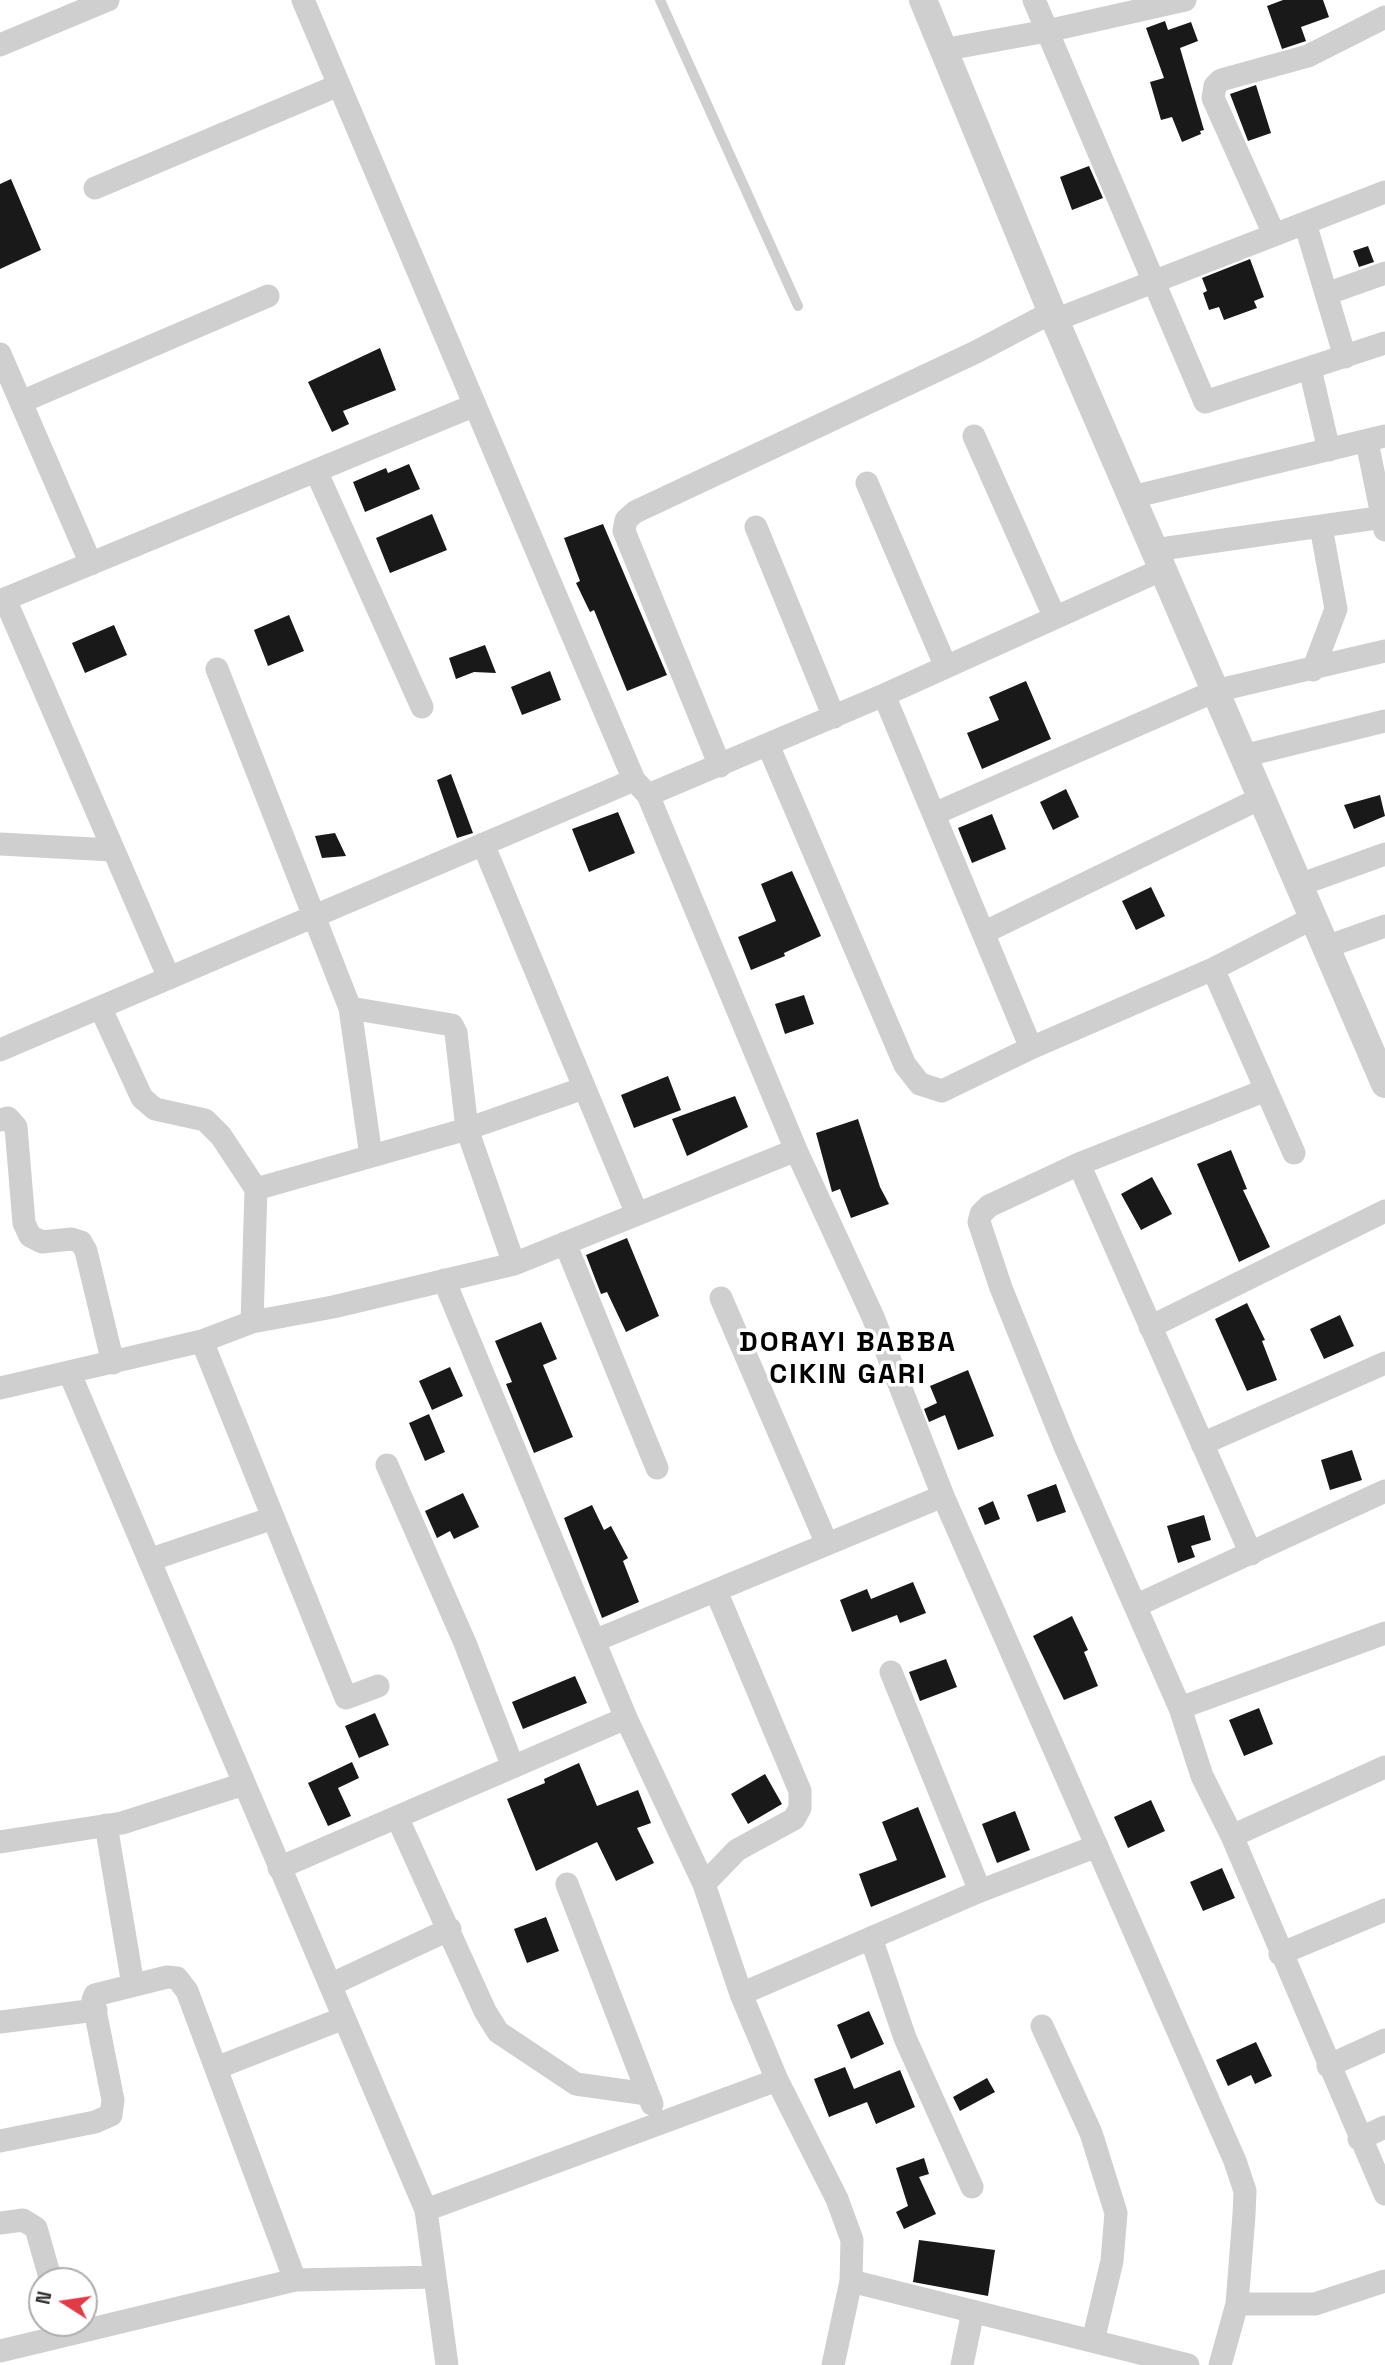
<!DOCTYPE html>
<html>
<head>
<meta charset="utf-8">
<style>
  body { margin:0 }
  #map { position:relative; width:1385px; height:2365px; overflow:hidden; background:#fff; font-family:"Space Grotesk",sans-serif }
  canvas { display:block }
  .north { position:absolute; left:28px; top:2267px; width:70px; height:70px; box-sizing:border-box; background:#fff; border:2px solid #adadad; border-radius:50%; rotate:282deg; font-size:19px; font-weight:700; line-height:28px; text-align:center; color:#323232 }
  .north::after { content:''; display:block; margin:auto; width:24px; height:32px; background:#e23b48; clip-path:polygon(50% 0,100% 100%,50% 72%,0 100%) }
</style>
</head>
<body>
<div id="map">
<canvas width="1385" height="2365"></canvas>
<div class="north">N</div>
</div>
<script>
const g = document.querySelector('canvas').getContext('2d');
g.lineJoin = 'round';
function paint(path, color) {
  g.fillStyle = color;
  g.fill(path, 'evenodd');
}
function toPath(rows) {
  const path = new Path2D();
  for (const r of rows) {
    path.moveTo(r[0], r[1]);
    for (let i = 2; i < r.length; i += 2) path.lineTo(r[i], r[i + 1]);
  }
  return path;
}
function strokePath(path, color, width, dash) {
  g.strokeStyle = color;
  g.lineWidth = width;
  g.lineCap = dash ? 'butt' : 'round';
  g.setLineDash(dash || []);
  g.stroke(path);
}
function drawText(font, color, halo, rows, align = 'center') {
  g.font = font + ' "Space Grotesk",sans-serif';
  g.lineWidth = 7;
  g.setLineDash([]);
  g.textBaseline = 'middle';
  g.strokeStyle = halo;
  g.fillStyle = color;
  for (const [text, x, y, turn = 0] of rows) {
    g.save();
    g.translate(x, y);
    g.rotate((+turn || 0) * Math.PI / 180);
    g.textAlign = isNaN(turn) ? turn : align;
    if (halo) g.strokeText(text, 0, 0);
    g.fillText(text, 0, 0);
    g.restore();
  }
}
const building = toPath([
  [1283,0,1323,0,1329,17,1301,27,1306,41,1282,49,1267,6],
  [1165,21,1168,30,1191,22,1198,41,1180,48,1204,130,1200,131,1201,134,1182,142,1172,117,1161,120,1150,82,1164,78,1146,28],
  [1256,85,1271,133,1248,141,1230,94],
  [1089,166,1103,198,1072,210,1060,177],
  [11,179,41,250,0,269,0,184],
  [1368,246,1374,262,1359,267,1353,251],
  [1250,259,1264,297,1254,301,1257,308,1224,320,1219,307,1209,310,1203,293,1207,291,1202,278],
  [380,348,396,390,343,411,349,424,332,432,308,382],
  [409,464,420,489,365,512,353,482,386,468,388,473],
  [432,514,447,550,390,573,376,538],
  [603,524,667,675,627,691,594,610,590,612,576,583,580,581,564,538],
  [289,615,304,651,268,666,254,630],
  [114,625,127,655,85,673,72,643],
  [485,645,496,673,474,672,456,679,449,658],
  [550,671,561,700,522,715,511,687],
  [1026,681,1051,739,982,769,967,733,999,720,989,697],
  [451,774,473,833,457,838,437,780],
  [1066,789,1079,817,1053,830,1040,802],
  [1380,795,1385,816,1354,829,1344,805],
  [618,812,635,853,589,872,572,829],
  [992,814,1006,849,972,863,958,828],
  [335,833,346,856,322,858,315,836],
  [792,871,821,936,784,953,785,956,751,970,738,937,776,921,761,884],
  [1151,887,1165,916,1136,930,1122,901],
  [804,995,814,1024,785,1034,775,1004],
  [668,1076,681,1110,634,1128,621,1095],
  [735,1096,748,1127,687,1156,672,1119],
  [858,1119,880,1187,889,1204,851,1218,840,1189,832,1192,816,1133],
  [1231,1150,1247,1189,1243,1190,1270,1247,1239,1262,1197,1164],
  [1152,1177,1172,1214,1141,1230,1121,1194],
  [627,1238,659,1316,626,1332,607,1292,601,1294,586,1255],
  [1247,1303,1265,1340,1262,1341,1277,1380,1247,1391,1215,1319],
  [1340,1315,1354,1346,1324,1359,1310,1329],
  [541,1322,557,1359,543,1365,573,1437,534,1453,506,1384,512,1382,495,1341],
  [450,1367,463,1396,432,1410,419,1381],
  [968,1370,994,1436,958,1450,945,1415,929,1422,924,1409,937,1403,930,1386],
  [429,1414,445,1452,425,1461,409,1423],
  [1352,1450,1362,1480,1330,1490,1321,1460],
  [1056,1484,1066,1512,1037,1522,1027,1495],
  [463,1493,479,1527,454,1539,450,1531,437,1538,425,1511],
  [993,1501,1000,1519,985,1525,978,1508],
  [592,1505,604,1530,611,1526,628,1558,623,1561,639,1602,602,1618,564,1518],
  [1204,1515,1211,1540,1191,1546,1195,1557,1178,1563,1167,1526],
  [913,1582,926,1613,900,1623,897,1615,852,1632,840,1600,867,1589,871,1599],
  [1072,1616,1088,1650,1084,1652,1098,1686,1064,1700,1033,1636],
  [946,1659,957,1687,920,1701,909,1672],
  [575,1676,587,1703,523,1729,512,1702],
  [1259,1708,1273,1744,1244,1756,1229,1720],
  [375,1713,389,1745,359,1758,345,1726],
  [352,1762,359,1778,338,1788,351,1816,328,1826,308,1783],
  [579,1763,597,1806,638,1790,651,1823,637,1828,654,1863,616,1881,597,1842,536,1871,507,1799,545,1783,544,1779],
  [765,1774,782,1804,748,1824,731,1794],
  [1151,1800,1165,1831,1128,1848,1114,1817],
  [918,1807,946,1877,871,1907,859,1874,897,1860,882,1822],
  [1015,1811,1030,1850,997,1863,982,1824],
  [1222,1868,1235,1898,1203,1911,1190,1882],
  [546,1917,559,1951,527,1963,514,1929],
  [869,2011,884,2044,851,2059,837,2025],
  [1256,2042,1272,2076,1255,2084,1251,2075,1228,2086,1216,2060],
  [845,2067,854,2089,900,2070,915,2107,876,2124,867,2102,829,2117,814,2079],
  [987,2078,995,2092,960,2111,953,2097],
  [924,2158,929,2174,919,2177,936,2214,904,2229,896,2212,908,2206,896,2168],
  [919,2240,995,2250,988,2296,913,2282]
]);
const service = toPath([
  [660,0,798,306]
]);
const minor = toPath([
  [303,0,634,780,648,795,796,1150,873,1317,943,1496,1235,2161,1245,2191,1244,2215,1237,2304,1220,2365],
  [1034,0,1205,402,1385,343],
  [0,45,108,0],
  [942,50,1047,31,1185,0],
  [95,188,339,85],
  [1305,223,1345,357],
  [1274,234,1213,98,1215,86,1221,80,1308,56,1385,17],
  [1326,294,1385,273],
  [1055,320,1385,192],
  [0,354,91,564],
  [1310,369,1329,450],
  [21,402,268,296],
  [974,436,1055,618],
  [1367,442,1385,530],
  [316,471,422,707],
  [867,483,946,667],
  [1132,497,1385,436],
  [756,527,834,717],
  [1154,550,1385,517],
  [5,599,169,978],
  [0,601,475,405],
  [217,669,350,1008,371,1156],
  [1313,670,1336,609,1321,527],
  [884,695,1031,1048],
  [768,745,905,1065,920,1084,942,1091,1031,1048,1213,969,1313,918],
  [1243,756,1385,721],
  [720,766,624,531,626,520,635,512,976,352,1052,312],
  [648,795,884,695,1163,569],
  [934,814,1215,691,1385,651],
  [0,844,112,850],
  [483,844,637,1214],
  [1299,885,1385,854],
  [983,933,1261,798],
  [1326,947,1385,926],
  [1213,969,1294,1153],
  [350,1008,452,1025,456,1033,467,1129,514,1264],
  [101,1009,142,1098,155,1109,205,1120,221,1136,256,1189,252,1322],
  [0,1050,634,780],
  [1266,1090,1079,1164,989,1206,981,1214,979,1222,1001,1288,1064,1444,1180,1708,1202,1776,1232,1836,1385,2194],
  [0,1120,8,1118,16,1127,24,1223,30,1236,42,1242,71,1239,81,1242,86,1251,113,1363],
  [1079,1164,1251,1554],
  [256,1189,467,1129,584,1088],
  [565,1243,657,1468],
  [444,1280,626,1718,704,1884,741,1994,777,2080,837,2199,852,2240,851,2281,833,2365],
  [721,1298,827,1544],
  [1150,1327,1385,1211],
  [202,1341,346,1698,378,1686],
  [70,1374,426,2210,447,2365],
  [0,1388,202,1341,252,1322,333,1307,514,1264,796,1150],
  [1202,1444,1385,1363],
  [387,1465,465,1643,513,1767],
  [149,1560,273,1518],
  [1135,1606,1385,1491],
  [594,1641,943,1496],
  [891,1672,980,1891],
  [1180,1708,1385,1633],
  [397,1817,485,2011,498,2032,576,2084,647,2094],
  [106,1825,133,1985],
  [1232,1836,1385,1767],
  [0,1842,122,1823,244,1784],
  [279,1868,626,1718],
  [567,1884,652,2104],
  [704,1884,737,1850,794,1819,800,1808,800,1791,716,1591],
  [871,1938,905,2038,972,2187],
  [1280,1954,1385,1910],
  [330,1985,450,1929],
  [741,1994,980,1891,1097,1846],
  [0,2022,96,2010],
  [1042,2026,1091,2133,1116,2213,1112,2261,1093,2341],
  [1328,2066,1385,2040],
  [216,2068,344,2018],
  [1359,2139,1385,2127],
  [0,2141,95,2122,111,2115,113,2100,93,2000,95,1995,167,1977,177,1978,187,1991,295,2280,435,2277],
  [426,2210,777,2080],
  [0,2223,23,2220,36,2228,51,2281],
  [851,2281,1188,2365],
  [1237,2304,1315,2304,1385,2281],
  [0,2351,295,2280],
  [962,2365,973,2311]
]);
const tertiary = toPath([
  [923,0,1055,320,1385,1084]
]);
const districtNames = [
  ["DORAYI BABBA",848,1343],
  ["CIKIN GARI",848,1375]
];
paint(building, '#191919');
strokePath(service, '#cfcfcf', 10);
strokePath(minor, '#cfcfcf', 23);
strokePath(tertiary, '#cfcfcf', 28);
g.letterSpacing = '2px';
drawText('bold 28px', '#000', '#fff', districtNames);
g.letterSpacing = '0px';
</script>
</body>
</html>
